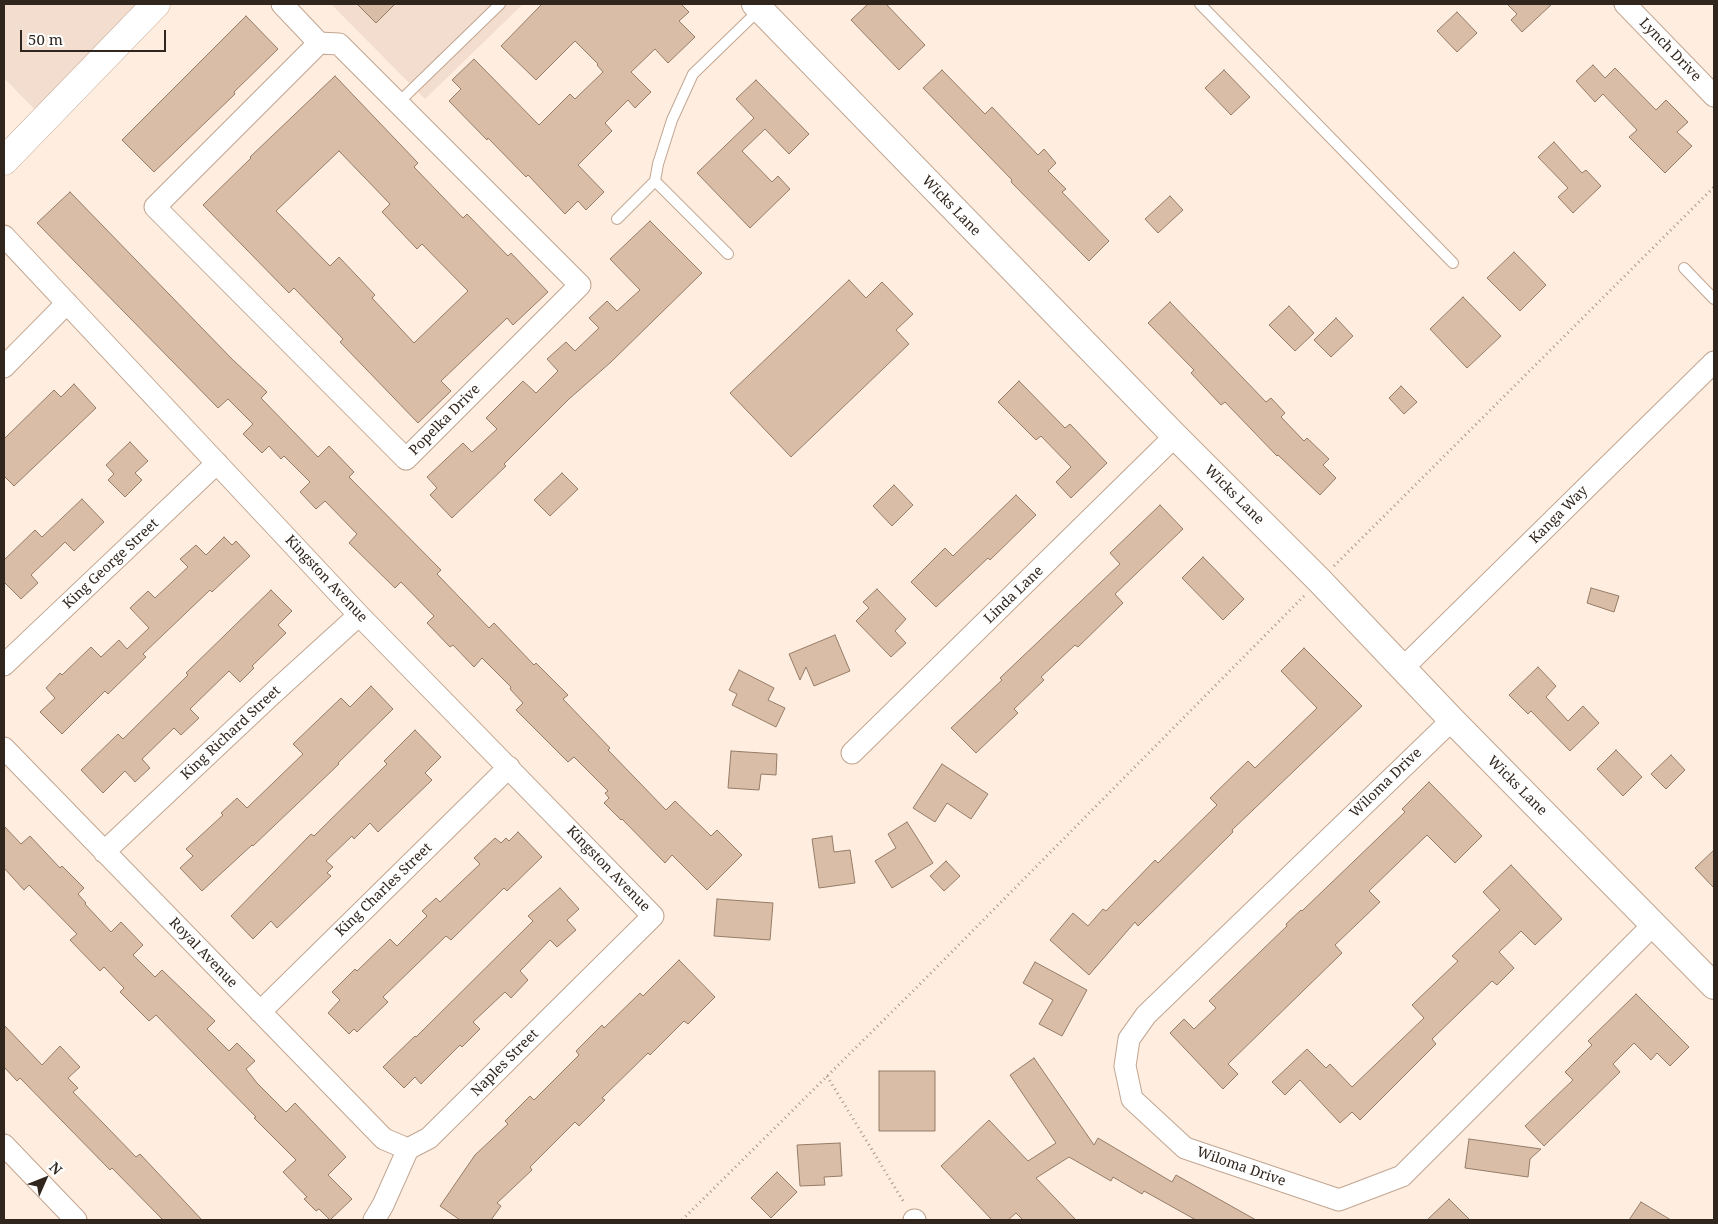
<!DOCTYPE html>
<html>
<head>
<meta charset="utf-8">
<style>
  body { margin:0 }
  #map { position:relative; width:1718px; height:1224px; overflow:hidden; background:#ffede0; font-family:"Noto Serif",serif }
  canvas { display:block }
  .frame { position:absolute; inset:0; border:5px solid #31261e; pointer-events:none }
  .north { position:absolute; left:20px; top:1154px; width:50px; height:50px; -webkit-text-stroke:4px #fefefe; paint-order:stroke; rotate:46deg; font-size:14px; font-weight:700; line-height:20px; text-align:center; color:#31261e }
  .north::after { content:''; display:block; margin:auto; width:18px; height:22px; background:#31261e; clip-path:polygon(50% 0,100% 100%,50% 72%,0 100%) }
  .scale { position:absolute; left:20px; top:30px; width:146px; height:22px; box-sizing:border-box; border:2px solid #31261e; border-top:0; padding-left:6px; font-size:15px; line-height:18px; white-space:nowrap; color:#31261e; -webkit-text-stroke:4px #fefefe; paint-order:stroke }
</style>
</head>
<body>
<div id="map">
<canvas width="1718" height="1224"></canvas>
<div class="frame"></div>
<div class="north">N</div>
<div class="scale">50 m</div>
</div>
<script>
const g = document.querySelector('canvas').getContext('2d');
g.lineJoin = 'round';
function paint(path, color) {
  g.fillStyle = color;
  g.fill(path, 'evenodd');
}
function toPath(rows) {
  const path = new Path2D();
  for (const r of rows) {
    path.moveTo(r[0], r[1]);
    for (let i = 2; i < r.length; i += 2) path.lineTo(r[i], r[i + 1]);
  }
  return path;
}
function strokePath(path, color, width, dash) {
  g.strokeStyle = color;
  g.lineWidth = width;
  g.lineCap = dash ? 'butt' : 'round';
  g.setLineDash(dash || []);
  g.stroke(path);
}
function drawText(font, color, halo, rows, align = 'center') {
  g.font = font + ' "Noto Serif",serif';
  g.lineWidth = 5;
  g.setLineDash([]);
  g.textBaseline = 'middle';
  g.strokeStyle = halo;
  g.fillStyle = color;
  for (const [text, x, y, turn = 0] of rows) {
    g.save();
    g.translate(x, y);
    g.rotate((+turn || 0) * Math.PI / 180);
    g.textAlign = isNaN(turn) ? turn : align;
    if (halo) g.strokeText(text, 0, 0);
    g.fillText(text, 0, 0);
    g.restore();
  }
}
const built = toPath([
  [4,4,156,4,44,119,4,78],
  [331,4,523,4,425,99]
]);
const building = toPath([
  [357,4,395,4,376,23,357,4],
  [542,4,681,4,689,12,679,21,695,37,668,63,655,49,631,72,651,92,635,108,628,100,605,123,612,131,578,165,604,192,586,210,578,201,565,214,528,175,526,177,488,138,487,140,449,101,461,89,452,80,474,59,539,125,570,94,575,99,603,72,597,65,598,64,575,41,536,80,501,46,542,4],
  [868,4,886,4,925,45,899,70,851,20,868,4],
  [1507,4,1552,4,1522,32,1511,20,1517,14,1507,4],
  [1457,12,1477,33,1457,52,1437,31,1457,12],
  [246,16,278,49,234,92,235,94,154,172,122,140,246,16],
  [1593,65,1605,78,1615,68,1656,110,1666,100,1688,122,1677,132,1692,146,1665,173,1629,137,1637,130,1603,94,1595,102,1576,81,1593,65],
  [942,70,985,114,992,107,1038,155,1044,149,1056,163,1048,171,1066,189,1062,192,1109,241,1089,261,1011,182,1012,180,923,88,942,70],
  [1224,70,1250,97,1231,115,1205,88,1224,70],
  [335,76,418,163,414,167,463,218,467,214,508,256,511,253,548,292,513,325,507,318,441,381,451,391,418,423,340,342,343,339,294,288,289,293,203,205,251,158,250,157,335,76],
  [339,151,390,204,382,212,417,249,422,244,468,291,414,343,372,298,375,295,339,257,330,266,276,211,339,151],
  [756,80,809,134,789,154,765,129,742,151,772,182,778,176,790,189,750,228,697,173,754,118,736,99,756,80],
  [1554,142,1582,173,1586,170,1601,186,1573,213,1558,197,1568,188,1538,157,1554,142],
  [70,192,232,359,267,392,261,398,318,457,329,446,354,472,349,477,441,570,437,574,489,628,494,623,534,665,536,663,568,695,563,699,610,748,608,750,666,810,675,801,711,836,717,830,742,855,707,890,672,855,665,863,622,819,621,820,604,803,609,798,605,793,608,791,574,757,568,762,516,710,523,703,510,689,511,687,482,658,474,667,453,645,450,647,427,623,434,616,401,582,395,588,349,543,357,534,325,501,316,509,300,492,310,482,284,456,281,459,269,446,262,453,243,434,253,424,228,399,218,408,37,223,70,192],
  [1170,196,1183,210,1158,233,1145,219,1170,196],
  [650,221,702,273,611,362,569,399,504,464,506,466,452,518,430,495,437,488,427,477,463,443,472,452,497,429,486,418,523,381,536,393,558,371,547,359,566,342,575,351,599,328,589,318,607,301,617,311,640,290,610,259,650,221],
  [1514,252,1546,285,1520,311,1487,278,1514,252],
  [849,280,866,298,882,282,913,314,896,330,909,344,791,457,730,393,849,280],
  [1463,297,1501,336,1467,368,1430,329,1463,297],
  [1170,302,1266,402,1271,398,1285,413,1281,417,1304,441,1307,438,1329,459,1323,465,1336,478,1320,495,1278,455,1277,456,1225,402,1221,405,1191,373,1194,370,1148,323,1170,302],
  [1289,306,1314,333,1295,351,1269,325,1289,306],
  [1336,318,1353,336,1331,357,1314,340,1336,318],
  [1019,381,1065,428,1070,424,1107,463,1071,498,1056,482,1071,467,1041,436,1036,440,998,402,1019,381],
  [74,384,96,408,14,486,4,476,4,439,54,390,61,397,74,384],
  [1401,386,1417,402,1404,414,1389,398,1401,386],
  [130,442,148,461,135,473,142,480,125,497,108,480,114,474,106,465,130,442],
  [562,473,578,489,550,516,534,500,562,473],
  [894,485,913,505,892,526,873,506,894,485],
  [1016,495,1036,515,990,560,988,558,936,607,911,582,945,548,953,556,1016,495],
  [82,499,104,522,74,551,65,542,31,575,38,583,21,599,4,582,4,560,35,530,42,537,82,499],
  [1160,505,1183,529,1115,594,1123,603,1078,647,1075,645,1041,677,1044,680,1014,709,1018,713,976,753,951,728,1002,680,1000,678,1120,564,1110,553,1160,505],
  [224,537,232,545,236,541,250,556,212,592,210,590,143,654,146,657,108,694,105,691,62,734,40,712,55,698,46,688,60,673,62,675,91,647,101,657,119,640,127,649,149,628,130,608,148,591,155,598,188,567,180,559,196,545,206,555,224,537],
  [1203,557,1244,599,1223,620,1182,578,1203,557],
  [1591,588,1619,596,1614,612,1587,603,1591,588],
  [877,589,906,619,895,631,906,643,891,657,856,621,869,608,863,602,877,589],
  [271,590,292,611,278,625,286,633,252,666,254,668,240,682,229,671,190,709,199,718,181,735,174,728,142,759,150,768,135,782,125,771,103,793,81,770,118,734,123,739,188,675,186,673,271,590],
  [835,635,850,671,814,686,806,667,800,680,789,654,835,635],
  [1304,648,1362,706,1232,830,1233,832,1138,926,1135,922,1089,975,1050,940,1073,913,1088,926,1103,909,1106,911,1155,860,1158,863,1217,805,1210,798,1248,761,1255,768,1317,708,1281,671,1304,648],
  [1538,667,1556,686,1546,697,1568,721,1583,706,1599,723,1570,751,1531,711,1528,714,1509,695,1538,667],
  [739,670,774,688,768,700,785,708,776,727,732,705,737,694,729,690,739,670],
  [371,686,393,709,338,763,339,764,253,846,252,845,202,891,180,868,193,856,186,849,223,815,221,813,237,798,247,808,303,754,293,744,341,698,350,707,371,686],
  [415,730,441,757,425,773,432,780,378,832,370,823,354,839,352,836,326,861,333,867,327,873,331,876,277,928,271,921,253,939,231,916,311,834,314,836,387,764,384,761,415,730],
  [1616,750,1642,777,1623,796,1597,769,1616,750],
  [731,751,777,754,776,775,761,774,759,790,728,788,731,751],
  [1671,755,1685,770,1666,789,1651,774,1671,755],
  [942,764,988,794,971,819,947,803,935,822,913,808,942,764],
  [1429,782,1482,836,1455,863,1427,835,1369,891,1380,902,1335,945,1342,953,1228,1064,1238,1074,1223,1089,1170,1033,1184,1019,1194,1029,1216,1008,1209,1001,1287,926,1286,924,1301,910,1302,911,1405,812,1402,809,1429,782],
  [907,822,933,863,892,888,875,861,896,848,888,834,907,822],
  [4,826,21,844,30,836,60,868,62,866,84,888,78,894,86,903,85,904,111,932,121,922,143,945,133,955,155,977,162,970,215,1021,207,1029,229,1051,237,1043,255,1061,246,1069,257,1083,286,1112,295,1103,346,1157,328,1175,352,1199,330,1220,319,1209,316,1211,304,1199,307,1197,283,1172,296,1160,254,1118,256,1117,156,1015,149,1021,120,992,124,988,104,967,100,971,70,940,77,934,29,885,24,890,4,868,4,826],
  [518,832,542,857,507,891,504,888,451,940,446,936,383,997,388,1002,357,1032,354,1029,349,1034,328,1013,340,1000,332,992,355,969,357,971,390,939,397,946,427,916,422,911,436,898,440,902,480,864,474,858,495,838,501,843,506,838,509,841,518,832],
  [832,836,834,852,850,850,855,883,819,888,812,839,832,836],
  [1714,850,1714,888,1695,868,1714,850],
  [946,861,960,876,944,891,930,876,946,861],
  [1511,865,1562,919,1535,945,1521,931,1499,952,1514,968,1497,985,1492,981,1432,1039,1436,1044,1360,1120,1352,1112,1340,1123,1300,1080,1285,1095,1272,1082,1307,1049,1326,1068,1330,1064,1352,1087,1424,1018,1412,1005,1458,961,1452,956,1500,910,1483,892,1511,865],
  [560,888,579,909,567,920,576,930,557,947,550,940,520,971,528,980,511,998,505,992,473,1022,480,1029,462,1047,460,1045,421,1084,415,1077,404,1088,383,1067,415,1036,416,1037,533,921,528,916,560,888],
  [717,899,773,903,770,940,714,936,717,899],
  [679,960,715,997,688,1024,684,1021,650,1055,648,1053,602,1098,605,1100,579,1126,575,1122,530,1167,532,1170,497,1203,501,1206,491,1220,460,1220,440,1206,475,1155,508,1124,505,1121,530,1096,534,1100,579,1055,576,1051,602,1025,604,1028,640,993,643,996,679,960],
  [1035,962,1087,990,1062,1036,1039,1024,1053,1000,1023,983,1035,962],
  [1636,994,1689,1047,1670,1066,1657,1053,1651,1060,1634,1043,1613,1064,1620,1072,1544,1146,1525,1126,1573,1080,1565,1072,1592,1045,1588,1041,1636,994],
  [4,1025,42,1065,60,1046,80,1067,68,1078,78,1088,73,1092,136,1157,140,1154,202,1220,163,1220,112,1168,110,1170,20,1078,17,1081,4,1067,4,1025],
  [1034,1058,1094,1145,1098,1138,1172,1182,1176,1175,1256,1220,1196,1220,1144,1191,1142,1194,1113,1177,1111,1181,1069,1157,1036,1178,1076,1220,1023,1220,1016,1213,1008,1220,992,1220,941,1166,989,1120,1028,1161,1056,1143,1010,1075,1034,1058],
  [879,1071,935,1071,935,1131,879,1131,879,1071],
  [1469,1139,1541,1149,1530,1159,1528,1177,1465,1168,1469,1139],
  [840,1143,842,1176,824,1177,825,1185,800,1186,797,1145,840,1143],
  [777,1172,797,1192,771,1218,751,1198,777,1172],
  [1449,1199,1470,1220,1427,1220,1449,1199],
  [1641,1202,1671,1220,1629,1220,1641,1202]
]);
const path = toPath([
  [1334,566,1714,187],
  [827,1076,905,1204],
  [682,1220,919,985,1305,595]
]);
const service = toPath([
  [1200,4,1453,263],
  [398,103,500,4],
  [655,181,728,254],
  [617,219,655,181,658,164,672,120,693,74,759,10],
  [1684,268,1714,299]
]);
const minor = toPath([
  [282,4,319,43,339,44,580,285,406,459,155,207,319,43],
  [1625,4,1714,96],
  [4,236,359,615,653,916,429,1138,408,1149,383,1205,374,1220],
  [4,367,67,303],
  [4,665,217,463],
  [1403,668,1714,362],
  [1452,720,1146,1015,1129,1039,1125,1066,1132,1099,1185,1148,1339,1200,1402,1176,1653,925],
  [4,748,384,1139,408,1149],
  [852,753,1175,436],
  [104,852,271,695,359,615],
  [260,1012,509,767],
  [4,1145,76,1220],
  [914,1220,915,1220]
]);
const tertiary = toPath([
  [755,4,1175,436,1319,580,1452,720,1714,986]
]);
const secondary = toPath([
  [4,161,156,4]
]);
const streetNames = [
  ["Lynch Drive",1670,50,46],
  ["Wicks Lane",951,206,46],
  ["Popelka Drive",445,420,-45],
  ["Wicks Lane",1234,495,45],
  ["Kanga Way",1559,515,-45],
  ["King George Street",111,564,-43],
  ["Kingston Avenue",326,579,47],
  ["Linda Lane",1014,595,-44],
  ["King Richard Street",231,733,-43],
  ["Wiloma Drive",1386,783,-44],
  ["Wicks Lane",1517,786,45],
  ["Kingston Avenue",608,869,46],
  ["King Charles Street",384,890,-44],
  ["Royal Avenue",203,953,46],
  ["Naples Street",505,1063,-45],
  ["Wiloma Drive",1241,1167,19]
];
paint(built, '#f2ddce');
paint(building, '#d9bda7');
strokePath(building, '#957c67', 1);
strokePath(service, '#c1a691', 12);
strokePath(minor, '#c1a691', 23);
strokePath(tertiary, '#c1a691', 28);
strokePath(secondary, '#c1a691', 29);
strokePath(path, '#a6978c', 3, [1, 4]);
strokePath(service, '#fff', 10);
strokePath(minor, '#fff', 21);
strokePath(tertiary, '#fff', 26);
strokePath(secondary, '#fff', 28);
drawText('14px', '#31261e', '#fefefe', streetNames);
</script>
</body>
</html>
